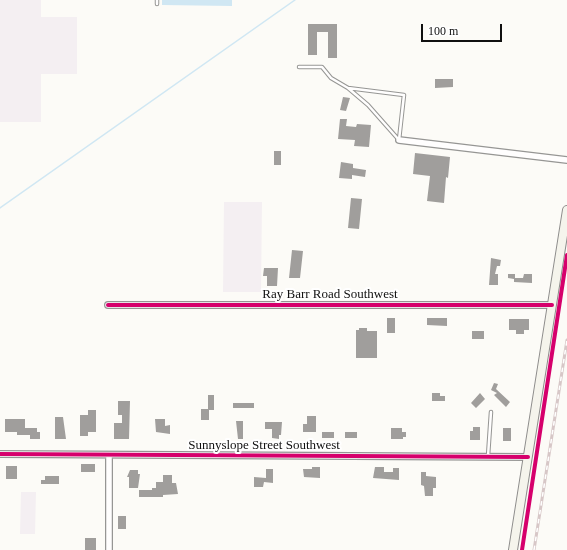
<!DOCTYPE html>
<html>
<head>
<meta charset="utf-8">
<style>
  body { margin:0 }
  #map { position:relative; width:567px; height:550px; overflow:hidden; background:#fcfbf7; font-family:"Times New Roman",serif }
  canvas { display:block }
  .scale { position:absolute; left:421px; top:24px; width:81px; height:18px; box-sizing:border-box; border:2px solid #101010; border-top:0; padding-left:5px; font-size:12px; line-height:14px; white-space:nowrap; color:#101010; -webkit-text-stroke:3px #fff; paint-order:stroke }
</style>
</head>
<body>
<div id="map">
<canvas width="567" height="550"></canvas>
<div class="scale">100 m</div>
</div>
<script>
const g = document.querySelector('canvas').getContext('2d');
g.lineJoin = 'round';
function paint(path, color) {
  g.fillStyle = color;
  g.fill(path, 'evenodd');
}
function toPath(rows) {
  const path = new Path2D();
  for (const r of rows) {
    path.moveTo(r[0], r[1]);
    for (let i = 2; i < r.length; i += 2) path.lineTo(r[i], r[i + 1]);
  }
  return path;
}
function strokePath(path, color, width, dash) {
  g.strokeStyle = color;
  g.lineWidth = width;
  g.lineCap = dash ? 'butt' : 'round';
  g.setLineDash(dash || []);
  g.stroke(path);
}
function drawText(font, color, halo, rows, align = 'center') {
  g.font = font + ' "Times New Roman",serif';
  g.lineWidth = 4;
  g.setLineDash([]);
  g.textBaseline = 'middle';
  g.strokeStyle = halo;
  g.fillStyle = color;
  for (const [text, x, y, turn = 0] of rows) {
    g.save();
    g.translate(x, y);
    g.rotate((+turn || 0) * Math.PI / 180);
    g.textAlign = isNaN(turn) ? turn : align;
    if (halo) g.strokeText(text, 0, 0);
    g.fillText(text, 0, 0);
    g.restore();
  }
}
const industrial = toPath([
  [0,0,41,0,41,17,77,17,77,74,41,74,41,122,0,122],
  [224,202,262,202,261,292,223,292],
  [21,492,36,492,35,534,20,534]
]);
const water = toPath([
  [162,0,232,0,232,6,162,5]
]);
const stream = toPath([
  [0,208,295,0]
]);
const building = toPath([
  [308,24,337,24,337,58,328,58,328,32,317,32,317,55,308,55],
  [435,79,453,79,453,87,435,88],
  [343,97,350,98,346,111,340,110],
  [340,119,347,119,346,126,356,127,357,124,371,125,369,147,354,146,355,140,338,139],
  [274,151,281,151,281,165,274,165],
  [415,153,450,157,448,178,446,177,444,203,427,201,430,176,413,174],
  [341,162,353,164,353,168,366,170,365,177,352,175,352,179,339,178],
  [351,198,362,199,359,229,348,228],
  [292,250,303,251,300,278,289,278],
  [491,258,501,260,500,266,497,266,495,274,498,274,498,285,489,285],
  [264,268,278,268,277,286,267,286,267,276,263,276],
  [508,274,515,274,515,278,523,278,524,274,532,274,532,283,514,282,514,279,508,278],
  [387,318,395,318,395,333,387,333],
  [427,318,447,318,447,326,427,325],
  [509,319,529,319,529,330,524,330,524,334,516,334,516,330,509,330],
  [359,328,367,328,367,331,377,331,377,358,356,358,356,330,359,330],
  [472,331,484,331,484,339,472,339],
  [494,383,498,384,496,389,510,402,506,407,494,395,497,393,491,390],
  [432,393,440,393,440,396,445,396,445,401,432,401],
  [480,393,485,399,476,408,471,403],
  [208,395,214,395,214,410,209,410,209,420,201,420,201,409,208,409],
  [118,401,130,401,129,439,114,439,114,423,122,423,122,415,118,415],
  [233,403,254,403,254,408,233,408],
  [88,410,96,410,96,432,88,432,88,436,80,436,80,415,88,415],
  [307,416,316,416,316,432,303,432,303,424,307,424],
  [55,417,63,417,66,439,55,439],
  [5,419,25,419,25,428,37,428,37,432,40,432,40,439,30,439,30,435,17,435,17,432,5,432],
  [155,419,165,419,165,426,170,425,170,434,156,432],
  [236,421,243,421,243,439,238,439],
  [265,422,282,422,281,435,279,435,279,439,272,438,272,429,265,429],
  [473,427,480,427,480,440,470,440,470,431,473,431],
  [391,428,402,428,402,432,406,432,406,437,403,437,403,439,391,439],
  [503,428,511,428,511,441,503,441],
  [322,432,334,432,334,438,322,438],
  [345,432,357,432,357,438,345,438],
  [81,464,95,464,95,472,81,472],
  [6,466,17,466,17,479,6,479],
  [312,467,320,467,320,478,304,477,303,469,312,469],
  [375,467,384,467,384,472,393,472,393,468,399,468,399,480,373,478],
  [266,469,273,469,273,483,264,482,263,487,254,487,254,477,266,478],
  [130,470,138,470,138,474,140,474,138,488,129,488,129,477,127,477],
  [421,472,426,472,426,476,436,477,436,488,433,488,433,496,425,496,424,486,421,485],
  [163,475,172,475,172,483,176,483,178,494,163,495,163,497,139,497,139,490,152,490,152,488,156,488,156,482,163,482],
  [45,476,59,476,59,484,41,484,41,480,45,480],
  [118,516,126,516,126,529,118,529],
  [85,538,96,538,96,550,85,550]
]);
const lane = toPath([
  [157,0,157,4],
  [299,67,322,67,331,78,348,88],
  [348,88,404,95,399,140,368,105,348,88],
  [488,456,491,412]
]);
const street = toPath([
  [399,140,567,160],
  [108,305,552,305],
  [0,454,528,457],
  [109,455,109,550]
]);
const secondary = toPath([
  [513,550,567,210]
]);
const rail = toPath([
  [534,550,567,340]
]);
const cycleway = toPath([
  [108,305,552,305],
  [0,454,528,457],
  [522,550,567,255]
]);
const streetNames = [
  ["Ray Barr Road Southwest",330,295],
  ["Sunnyslope Street Southwest",264,446]
];
paint(industrial, '#f4eff2');
paint(water, '#d0e7f3');
strokePath(stream, '#d0e7f3', 1.5);
paint(building, '#a09e9c');
strokePath(lane, '#969694', 4.5);
strokePath(street, '#969694', 8);
strokePath(secondary, '#8d8c8b', 10);
strokePath(lane, '#fffefe', 2.5);
strokePath(street, '#fffefe', 5.5);
strokePath(secondary, '#f5f4ec', 8);
strokePath(rail, '#d7c7c7', 3);
strokePath(rail, '#fff', 1.5, [4.5]);
strokePath(cycleway, '#d6006c', 4);
drawText('13px', '#101010', '#fff', streetNames);
</script>
</body>
</html>
